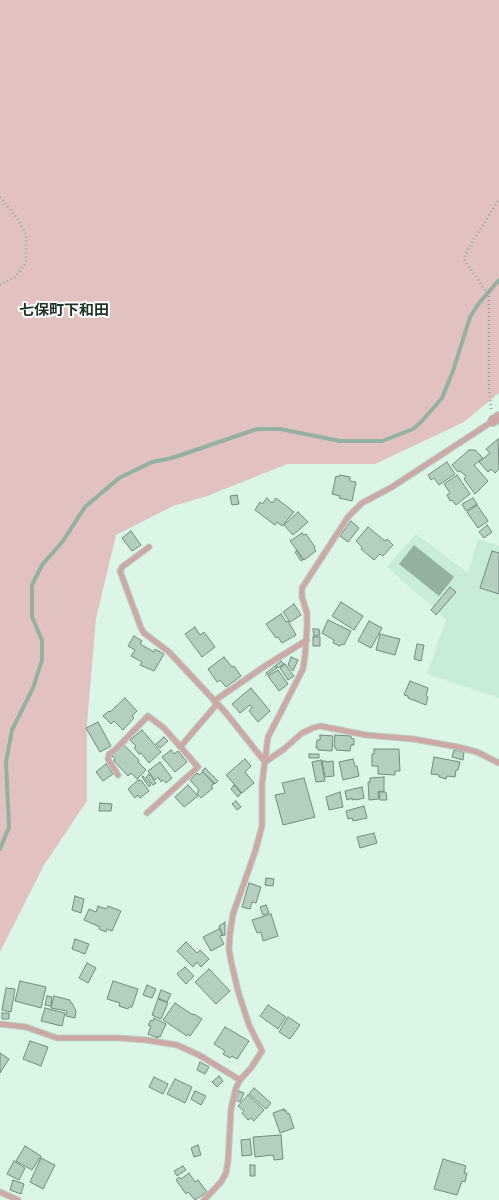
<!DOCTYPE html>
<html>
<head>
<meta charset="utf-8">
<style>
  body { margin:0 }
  canvas { display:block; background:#dbf6e5 }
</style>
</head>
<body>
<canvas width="499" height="1200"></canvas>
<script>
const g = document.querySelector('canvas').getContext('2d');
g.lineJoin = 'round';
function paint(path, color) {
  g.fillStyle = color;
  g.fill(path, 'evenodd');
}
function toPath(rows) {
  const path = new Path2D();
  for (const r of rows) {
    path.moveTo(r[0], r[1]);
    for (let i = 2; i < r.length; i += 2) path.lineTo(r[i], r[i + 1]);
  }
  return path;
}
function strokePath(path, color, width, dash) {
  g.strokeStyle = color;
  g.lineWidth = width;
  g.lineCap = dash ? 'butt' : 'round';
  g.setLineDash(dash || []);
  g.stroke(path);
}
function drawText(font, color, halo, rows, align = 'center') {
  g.font = font + ' Inter,"Noto Sans JP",sans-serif';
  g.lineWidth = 4;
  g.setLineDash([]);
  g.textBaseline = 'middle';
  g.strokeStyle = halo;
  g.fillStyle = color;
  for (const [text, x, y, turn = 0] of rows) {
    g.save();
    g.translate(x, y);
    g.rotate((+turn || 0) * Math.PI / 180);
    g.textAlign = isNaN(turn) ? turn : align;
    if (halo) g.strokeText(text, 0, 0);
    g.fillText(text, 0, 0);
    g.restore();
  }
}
const built = toPath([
  [416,534,468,573,478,539,499,546,499,698,427,674,446,619,387,567]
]);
const green = toPath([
  [0,0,499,0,499,393,464,422,375,464,287,464,207,496,173,506,116,535,96,619,87,724,87,801,44,865,0,952]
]);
const water = toPath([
  [414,545,454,577,439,596,399,564]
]);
const stream = toPath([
  [0,849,9,827,6,762,12,730,33,688,42,660,42,640,32,617,32,585,42,565,63,541,85,507,119,478,152,462,172,458,257,429,280,429,340,441,382,441,413,429,422,421,442,398,453,371,470,317,479,303,499,280]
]);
const building = toPath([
  [498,439,499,469,495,473,491,469,488,472,479,462,490,453,486,449,498,439],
  [469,450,475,450,483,458,474,465,488,481,475,494,464,479,466,476,460,471,458,472,452,465,469,450],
  [447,462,455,474,439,485,434,478,431,480,428,475,447,462],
  [340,475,350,477,350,481,356,482,352,501,339,498,340,496,332,494,336,476,339,477,340,475],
  [457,475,470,494,456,505,452,500,450,501,447,495,450,493,444,484,457,475],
  [237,495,239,504,232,505,230,496,237,495],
  [267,498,272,503,276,498,294,512,282,526,277,522,275,525,255,510,260,502,262,504,267,498],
  [473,498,477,504,466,511,462,504,473,498],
  [477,505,488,521,478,528,467,512,477,505],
  [298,512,308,522,293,535,284,525,298,512],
  [351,521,359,528,348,542,340,536,351,521],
  [487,525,492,532,484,538,479,532,487,525],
  [368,527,385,541,387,539,393,545,383,556,380,554,374,560,361,549,362,547,356,541,368,527],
  [131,531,141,545,132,551,122,538,131,531],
  [302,533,303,535,306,534,315,547,314,548,316,551,304,560,290,541,302,533],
  [297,551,303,560,301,561,295,552,297,551],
  [492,551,499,553,499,594,480,588,492,551],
  [450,587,456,592,436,615,431,610,450,587],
  [341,602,363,616,354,630,332,616,341,602],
  [294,604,301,615,290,622,283,612,294,604],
  [281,614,286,622,288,621,296,635,282,643,278,637,276,638,266,624,281,614],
  [328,620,351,631,344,645,342,644,340,646,333,643,334,640,322,633,328,620],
  [369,621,382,628,371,648,358,641,369,621],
  [195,627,200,635,204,632,215,647,202,657,185,634,195,627],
  [313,629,319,629,320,635,314,636,313,629],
  [380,634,400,639,395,655,376,650,380,634],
  [134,636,142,641,140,644,154,652,155,649,164,654,154,671,140,665,142,662,131,656,135,650,128,646,134,636],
  [313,637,320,637,320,646,313,646,313,637],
  [417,644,424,645,421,661,414,659,417,644],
  [224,657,232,667,234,666,241,676,226,687,220,680,217,682,208,669,224,657],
  [291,657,298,660,293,671,288,665,291,657],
  [281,661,284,664,278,668,276,665,281,661],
  [285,664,294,676,288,680,280,668,285,664],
  [275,666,277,668,267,675,266,673,275,666],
  [278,670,288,684,279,691,268,676,278,670],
  [410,681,428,688,426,696,428,697,426,705,408,698,408,696,404,695,410,681],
  [251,688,270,711,258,722,249,711,252,707,250,705,240,713,232,704,251,688],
  [125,698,137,711,132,716,134,718,123,730,114,721,111,724,103,716,109,711,110,712,125,698],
  [98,722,111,746,100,752,86,728,98,722],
  [142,730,161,752,149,763,141,753,139,754,134,748,136,746,130,740,142,730],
  [320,735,333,736,332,751,318,750,318,748,316,748,317,740,320,740,320,735],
  [335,735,351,736,351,738,354,739,354,745,351,745,350,751,336,750,336,748,334,747,335,735],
  [164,737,168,741,160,748,156,744,164,737],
  [124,745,139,760,138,762,146,770,137,779,131,773,128,776,114,761,115,759,112,756,124,745],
  [374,749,399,749,400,771,395,771,395,775,378,774,378,766,372,766,372,754,374,754,374,749],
  [171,750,174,754,178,751,187,762,175,772,162,757,171,750],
  [454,750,464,752,463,760,452,757,454,750],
  [309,754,319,754,319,758,309,758,309,754],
  [434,757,460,762,458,770,456,770,455,777,447,776,446,779,439,777,439,775,431,774,434,757],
  [245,759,251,766,245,772,254,783,242,793,226,775,245,759],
  [353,759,355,766,357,766,359,776,343,780,339,762,353,759],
  [321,760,325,781,316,782,312,762,321,760],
  [322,761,326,761,326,762,333,761,334,776,325,777,322,761],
  [160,762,172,778,166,783,163,780,161,782,158,777,155,780,148,771,160,762],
  [106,764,113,774,103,781,96,772,106,764],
  [205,768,218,781,215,784,202,771,205,768],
  [203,772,214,784,211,786,213,788,201,798,197,793,199,790,190,780,197,773,199,775,203,772],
  [149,774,156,783,153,785,146,777,149,774],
  [143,776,151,785,149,787,142,777,143,776],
  [384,777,384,791,378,792,379,799,369,800,368,782,370,782,370,778,384,777],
  [304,778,315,817,283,825,275,795,285,793,282,783,304,778],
  [138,780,139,781,141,780,149,791,140,798,138,795,135,798,128,789,138,780],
  [188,785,198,796,184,807,175,797,188,785],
  [234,785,241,793,238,797,231,789,234,785],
  [362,787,364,798,356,800,356,799,352,800,352,798,347,800,345,791,362,787],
  [340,792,343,807,329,810,326,797,340,792],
  [379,792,386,792,387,800,380,800,379,792],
  [236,801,241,807,237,810,232,804,236,801],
  [100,803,112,804,111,811,99,811,100,803],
  [364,806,367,818,353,821,352,818,348,819,346,811,364,806],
  [374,833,377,843,360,848,357,837,374,833],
  [266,878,274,879,273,886,265,885,266,878],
  [249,883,261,887,256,903,252,902,250,909,242,907,249,883],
  [75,896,84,899,81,913,72,910,75,896],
  [266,905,269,913,263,915,260,907,266,905],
  [98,906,106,909,108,906,121,911,112,931,107,929,106,932,99,929,100,927,84,920,89,909,96,912,98,906],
  [271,914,278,936,263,941,261,932,257,933,252,920,271,914],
  [225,922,225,935,223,936,219,926,225,922],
  [219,929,223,935,220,936,224,944,211,951,203,937,219,929],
  [75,939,89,944,85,954,72,949,75,939],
  [186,942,197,953,200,950,209,959,201,967,197,962,193,967,177,951,186,942],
  [87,963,96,968,88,983,79,978,87,963],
  [185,967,194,976,186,984,177,974,185,967],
  [209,969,230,991,216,1004,195,982,209,969],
  [20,981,46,987,41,1008,15,1001,20,981],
  [113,981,138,989,132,1007,129,1007,128,1009,119,1006,120,1003,107,999,113,981],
  [147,985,156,989,152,998,143,995,147,985],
  [6,988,15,989,11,1012,2,1010,6,988],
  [161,990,171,994,167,1002,158,998,161,990],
  [47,996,52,997,51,1006,45,1005,47,996],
  [54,996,70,1000,70,1002,72,1003,76,1011,75,1018,66,1016,67,1011,51,1008,54,996],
  [158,999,168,1003,161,1019,152,1015,158,999],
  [175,1003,193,1015,194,1014,202,1019,190,1036,188,1034,187,1036,163,1020,175,1003],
  [268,1005,286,1017,278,1029,260,1016,268,1005],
  [45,1008,65,1013,62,1026,41,1021,45,1008],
  [2,1013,9,1013,9,1019,2,1019,2,1013],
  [288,1017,300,1025,290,1039,279,1032,288,1017],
  [154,1018,166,1024,160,1037,158,1036,158,1038,148,1034,151,1026,148,1025,151,1020,153,1021,154,1018],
  [225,1027,249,1041,237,1059,232,1056,230,1058,223,1054,225,1051,214,1044,225,1027],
  [30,1041,48,1047,41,1066,23,1059,30,1041],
  [0,1053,9,1059,0,1073,0,1053],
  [200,1062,209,1067,205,1074,197,1070,200,1062],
  [219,1076,223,1081,217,1087,212,1082,219,1076],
  [154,1077,168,1084,163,1094,149,1087,154,1077],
  [175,1079,192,1087,185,1103,167,1094,175,1079],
  [254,1088,271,1103,266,1109,249,1094,254,1088],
  [195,1091,206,1096,201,1105,191,1099,195,1091],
  [239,1091,244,1093,240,1102,236,1100,239,1091],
  [248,1095,264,1110,254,1121,251,1118,248,1120,242,1113,244,1111,238,1106,248,1095],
  [284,1109,284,1111,286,1110,287,1114,289,1113,294,1128,280,1133,273,1113,284,1109],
  [281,1135,283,1159,274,1160,273,1155,255,1157,253,1137,281,1135],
  [250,1139,252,1155,242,1156,241,1140,250,1139],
  [198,1145,201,1155,194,1157,191,1148,198,1145],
  [25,1146,41,1156,32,1170,16,1161,25,1146],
  [41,1158,55,1165,43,1189,30,1182,41,1158],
  [443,1159,466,1166,464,1173,467,1173,465,1182,462,1181,457,1195,434,1189,443,1159],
  [14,1161,25,1168,19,1180,7,1174,14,1161],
  [250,1165,255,1165,255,1176,250,1176,250,1165],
  [183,1166,186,1170,177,1176,174,1171,183,1166],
  [189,1173,195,1182,198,1180,207,1192,195,1200,188,1192,186,1194,176,1180,179,1177,181,1179,189,1173],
  [13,1180,24,1184,21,1194,10,1190,13,1180]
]);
const path = toPath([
  [0,197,17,218,26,234,26,263,15,277,0,285],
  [491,409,489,387,489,296,464,259,465,254,499,199]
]);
const service = toPath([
  [149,547,122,567,120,571,141,628,144,633,169,652,226,713,265,762],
  [214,701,265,666,307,640],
  [181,746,217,704],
  [265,762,284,749,302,733,313,728,320,726,366,735,413,739,458,747,477,752,499,763],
  [118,775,108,759,109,754,115,750,148,716,164,728,198,767,147,813],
  [0,1024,26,1027,57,1038,119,1038,146,1040,177,1045,199,1055,240,1080],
  [0,1192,18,1200],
  [204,1200,221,1182,226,1173,228,1161,231,1109,236,1088,240,1080,251,1068,262,1051,249,1025,238,991,231,961,229,949,230,933,233,914,255,852,262,826,262,784,268,737,303,669,305,656,307,627,307,613,302,597,302,588,348,517,362,503,392,487,493,421]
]);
const minor = toPath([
  [493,421,499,417]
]);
const quarterNames = [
  ["七保町下和田",64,310]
];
paint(built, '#c9ecd6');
paint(green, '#e2c2c0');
paint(water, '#94b19f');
strokePath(stream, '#94b19f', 4);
paint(building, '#b5cfbf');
strokePath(building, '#738b7c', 1);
strokePath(service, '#b9d1c2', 7);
strokePath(minor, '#b9d1c2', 12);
strokePath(path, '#93a89b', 2.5, [1, 3]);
strokePath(service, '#cea8a6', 5);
strokePath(minor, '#cea8a6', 10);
drawText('bold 15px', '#1f3528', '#fff', quarterNames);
</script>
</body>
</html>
